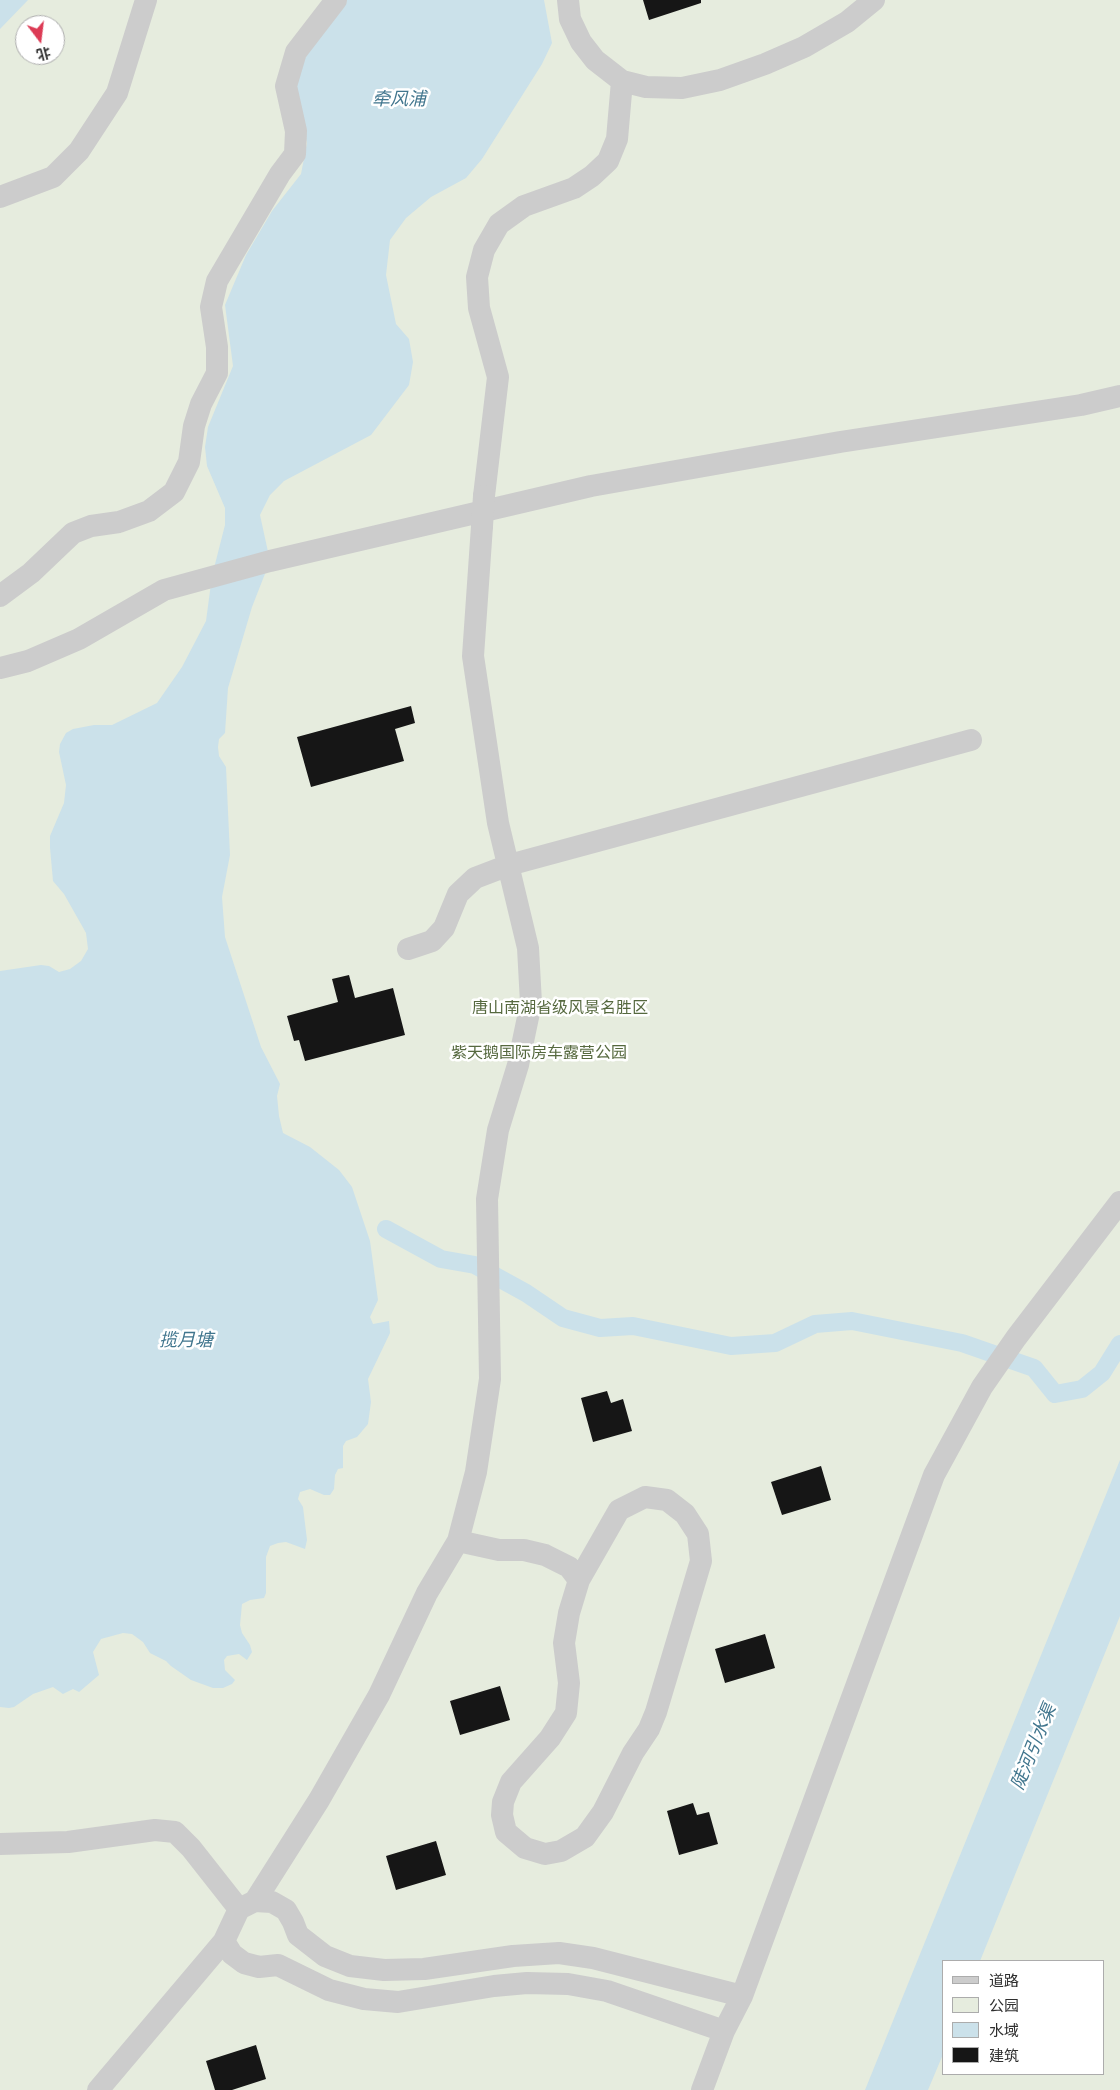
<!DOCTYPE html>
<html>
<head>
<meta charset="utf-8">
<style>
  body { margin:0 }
  #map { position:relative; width:1120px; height:2090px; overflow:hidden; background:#fff; font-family:"PT Sans","Noto Sans SC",sans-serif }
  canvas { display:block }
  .legend { position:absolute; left:942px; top:1960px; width:162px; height:115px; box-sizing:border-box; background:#fff; border:1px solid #acacac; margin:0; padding:6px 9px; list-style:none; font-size:15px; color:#2f2f2f }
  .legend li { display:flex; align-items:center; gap:10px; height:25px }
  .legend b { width:25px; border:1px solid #acacac }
  .north { position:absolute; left:15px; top:15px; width:50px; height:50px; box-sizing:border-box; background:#fff; border:1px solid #acacac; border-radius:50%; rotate:165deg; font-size:14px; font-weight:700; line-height:20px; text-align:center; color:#2f2f2f }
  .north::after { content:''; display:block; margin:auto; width:18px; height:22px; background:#dc3b55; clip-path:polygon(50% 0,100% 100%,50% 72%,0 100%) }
</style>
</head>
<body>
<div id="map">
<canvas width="1120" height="2090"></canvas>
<ul class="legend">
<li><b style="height:6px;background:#ccc"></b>道路</li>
<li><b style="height:14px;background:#e6ecde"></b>公园</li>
<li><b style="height:14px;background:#cbe1ea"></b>水域</li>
<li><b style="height:14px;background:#161616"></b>建筑</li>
</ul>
<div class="north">北</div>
</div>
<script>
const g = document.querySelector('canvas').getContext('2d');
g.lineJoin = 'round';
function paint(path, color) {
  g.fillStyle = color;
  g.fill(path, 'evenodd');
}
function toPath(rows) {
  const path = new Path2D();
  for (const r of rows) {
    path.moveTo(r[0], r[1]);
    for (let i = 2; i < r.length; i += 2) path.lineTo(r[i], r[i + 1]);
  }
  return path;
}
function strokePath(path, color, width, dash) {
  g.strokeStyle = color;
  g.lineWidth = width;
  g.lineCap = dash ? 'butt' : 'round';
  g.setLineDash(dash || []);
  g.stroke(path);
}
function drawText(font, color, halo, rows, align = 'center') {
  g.font = font + ' "PT Sans","Noto Sans SC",sans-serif';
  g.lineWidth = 5;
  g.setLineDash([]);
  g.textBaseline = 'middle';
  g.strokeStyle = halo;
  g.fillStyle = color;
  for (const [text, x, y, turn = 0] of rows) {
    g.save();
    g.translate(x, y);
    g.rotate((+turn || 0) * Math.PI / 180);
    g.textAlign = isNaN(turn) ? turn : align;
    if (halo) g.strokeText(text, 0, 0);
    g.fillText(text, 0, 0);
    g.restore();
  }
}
const green = toPath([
  [0,0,1120,0,1120,2090,0,2090],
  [25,25,55,25,55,55,25,55],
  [944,1961,1104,1961,1104,2074,944,2074]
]);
const water = toPath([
  [0,0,28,0,0,29],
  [347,0,544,0,552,43,542,64,482,159,466,178,431,197,406,218,390,240,386,275,396,324,409,339,413,362,409,385,371,435,284,481,270,495,260,515,270,561,252,607,228,688,225,733,219,739,218,747,219,756,226,767,230,855,222,897,225,937,261,1047,280,1084,277,1096,279,1116,283,1133,310,1147,339,1170,352,1187,370,1241,378,1300,370,1317,373,1324,389,1321,390,1333,368,1379,371,1402,368,1424,357,1437,346,1441,343,1446,343,1468,338,1469,335,1475,334,1489,330,1495,324,1495,310,1489,300,1492,298,1499,303,1507,307,1540,305,1549,286,1542,278,1543,270,1546,266,1557,266,1593,264,1598,250,1600,242,1604,240,1625,242,1633,250,1645,252,1652,247,1660,239,1654,227,1656,224,1660,225,1670,235,1680,232,1684,223,1688,213,1688,191,1680,171,1666,166,1661,150,1653,143,1642,132,1634,123,1633,101,1639,93,1652,99,1675,79,1692,73,1689,63,1694,53,1687,33,1694,14,1707,9,1708,0,1707,0,971,41,965,49,966,59,972,70,969,81,961,88,949,86,933,81,924,64,894,53,881,50,848,50,836,64,803,66,785,59,752,60,744,66,733,73,729,94,725,112,725,157,703,182,667,206,621,212,576,225,525,225,508,207,466,205,447,208,427,233,366,225,305,246,255,272,211,301,174,307,143,295,92,297,74,316,37],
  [1120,1460,1120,1616,980,1961,944,1961,944,2052,928,2090,865,2090]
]);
const canal = toPath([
  [386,1229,441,1259,475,1265,526,1293,563,1318,600,1328,633,1326,731,1346,775,1343,815,1324,852,1321,962,1343,1034,1368,1055,1394,1082,1389,1102,1373,1120,1344]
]);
const building = toPath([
  [643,0,701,0,701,3,649,20],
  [411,706,415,723,395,729,404,761,311,787,297,737],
  [349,975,355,998,393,988,405,1035,305,1061,299,1040,294,1041,287,1016,338,1002,332,979],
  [607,1391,611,1403,623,1399,632,1431,593,1442,581,1398],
  [821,1466,831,1500,782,1515,771,1482],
  [765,1634,775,1668,725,1683,715,1649],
  [500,1686,510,1720,460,1735,450,1701],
  [693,1803,697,1815,709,1812,718,1844,679,1855,667,1811],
  [436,1841,446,1875,396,1890,386,1856],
  [256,2045,266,2079,232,2090,215,2090,206,2061]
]);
const minor = toPath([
  [568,0,570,19,581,42,595,60,622,81,646,87,682,88,720,80,765,64,804,47,847,22,874,0],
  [0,197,53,177,79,151,117,93,146,0],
  [484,496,498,377,479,308,477,277,484,250,499,224,524,206,574,188,592,176,608,161,617,139,622,81],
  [0,596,31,573,73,533,91,526,119,522,149,511,174,492,189,462,194,426,201,404,217,373,217,347,211,307,217,281,280,174,295,154,296,131,286,86,296,52,336,0],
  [0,668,28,661,79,639,164,590,270,561,591,486,840,442,1081,405,1120,396],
  [408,949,432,941,444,928,458,894,475,878,509,865,971,740],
  [458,1541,499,1550,524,1550,545,1555,569,1567,579,1580,569,1613,564,1643,569,1683,566,1713,550,1738,511,1782,503,1802,502,1815,506,1832,525,1848,545,1854,561,1851,585,1837,603,1812,633,1753,649,1729,656,1712,701,1561,698,1534,685,1514,667,1500,645,1497,619,1510,579,1580],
  [0,1844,68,1842,155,1830,175,1832,191,1848,239,1909],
  [255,1901,272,1902,286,1910,293,1922,298,1935,325,1956,350,1966,384,1970,424,1969,513,1956,559,1953,593,1958,742,1996],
  [224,1941,232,1954,244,1963,259,1967,278,1965,329,1990,364,1999,398,2002,494,1986,527,1983,568,1984,607,1991,724,2031],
  [98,2090,224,1941,239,1909,255,1901,319,1800,379,1695,427,1593,458,1541,476,1472,490,1379,487,1199,498,1130,518,1065,531,1003,528,948,498,823,473,656,482,526],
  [702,2090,724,2031,742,1996,934,1475,982,1387,1016,1338,1120,1202]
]);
const minorBridge = toPath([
  [482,526,484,496]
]);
const parkNames = [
  ["唐山南湖省级风景名胜区",560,1008],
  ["紫天鹅国际房车露营公园",539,1053]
];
const waterNames = [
  ["牵风浦",399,100],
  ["揽月塘",186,1341],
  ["陡河引水渠",1034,1747,-68]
];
paint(green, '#e6ecde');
paint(water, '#cbe1ea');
strokePath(canal, '#cbe1ea', 18);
paint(building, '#161616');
strokePath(minor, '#ccc', 22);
strokePath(minorBridge, '#ccc', 22);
drawText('16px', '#56693f', '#fff', parkNames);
drawText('italic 18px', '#41768e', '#fff', waterNames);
</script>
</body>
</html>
